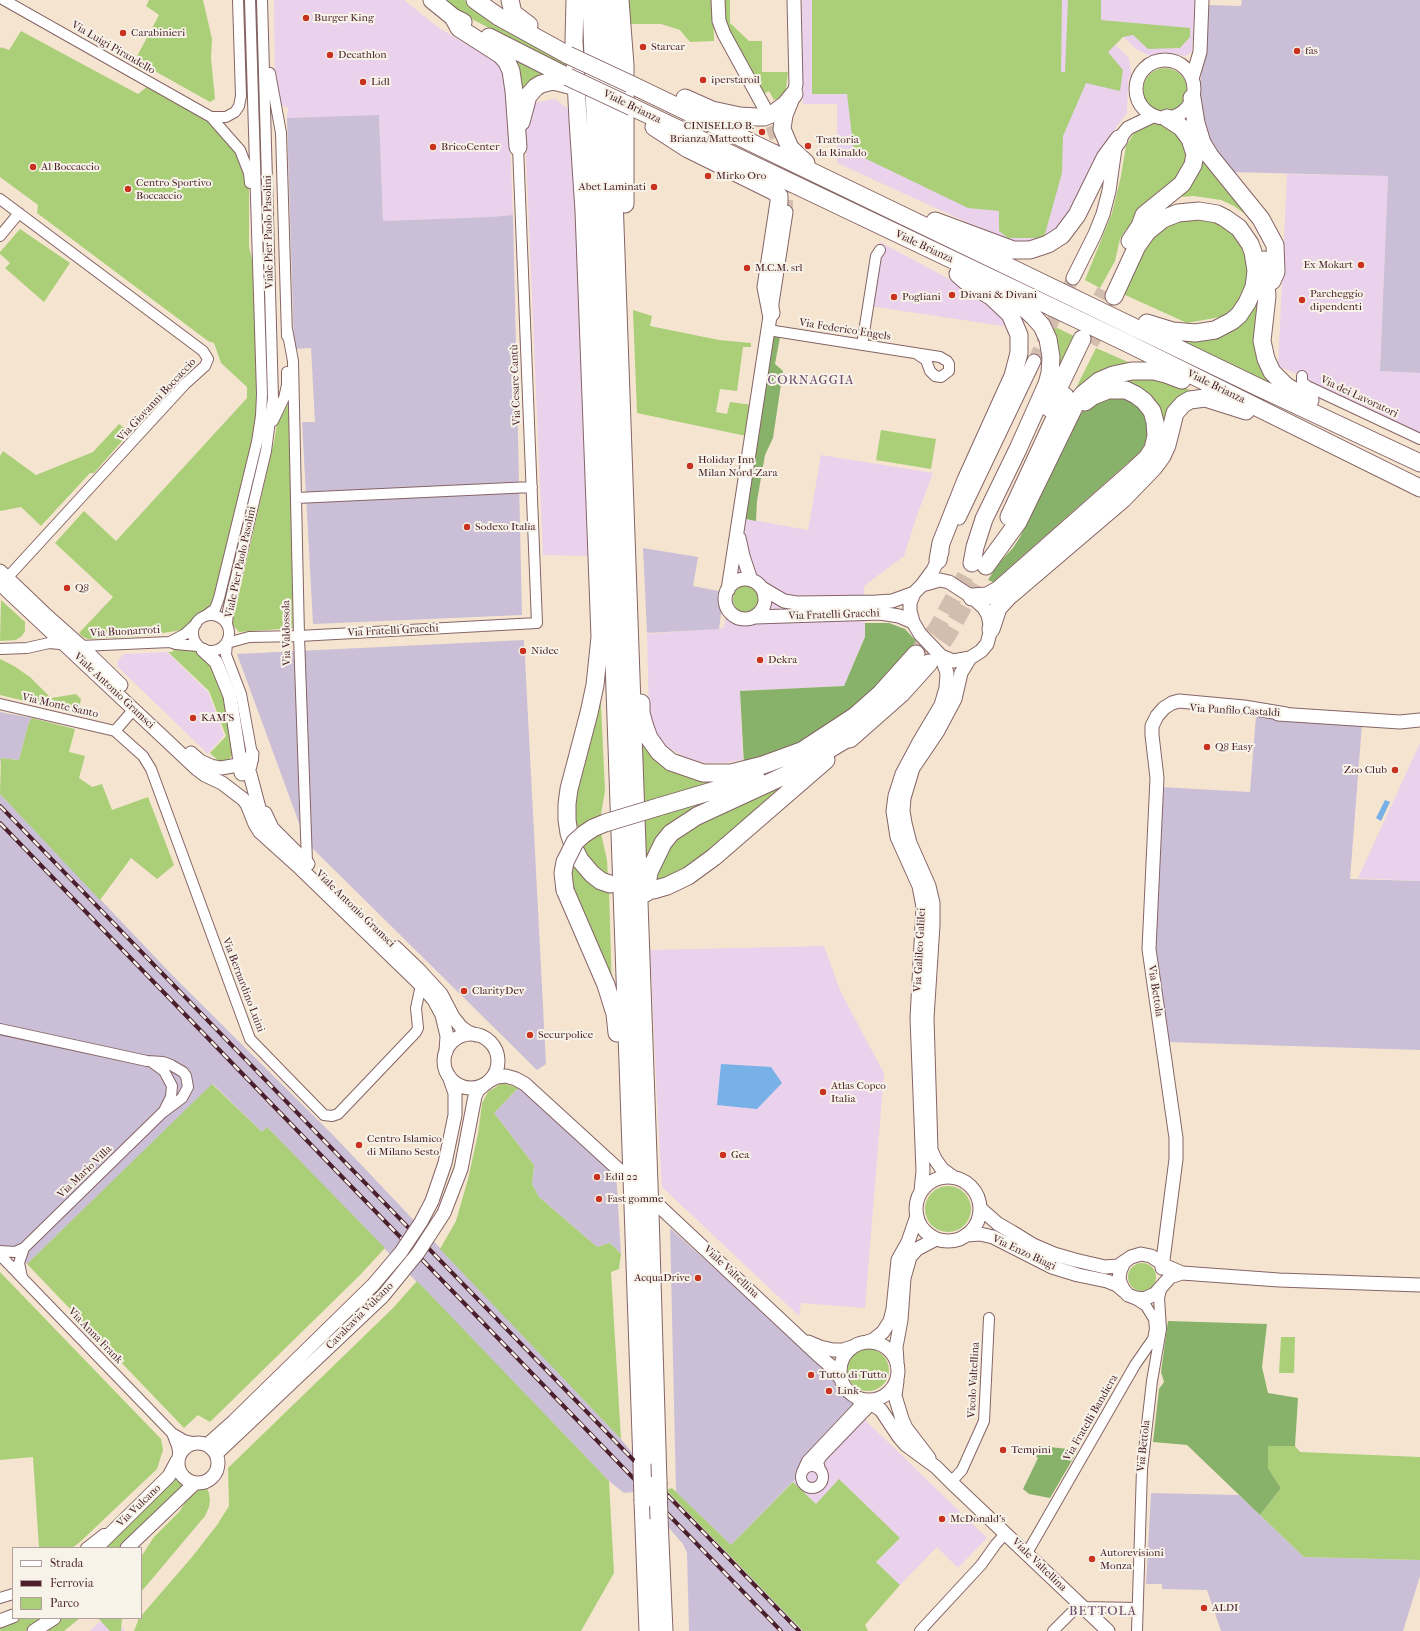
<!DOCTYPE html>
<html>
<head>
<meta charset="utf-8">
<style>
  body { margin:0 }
  #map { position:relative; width:1420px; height:1631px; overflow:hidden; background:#f5e5d0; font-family:"IM FELL French Canon",serif }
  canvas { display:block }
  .legend { position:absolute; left:12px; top:1547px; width:130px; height:72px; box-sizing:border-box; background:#f7f3e8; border:1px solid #b29e9c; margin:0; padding:5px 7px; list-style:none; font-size:12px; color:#4a1f2b }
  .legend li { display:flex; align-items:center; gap:8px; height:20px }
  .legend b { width:20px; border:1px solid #b29e9c }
</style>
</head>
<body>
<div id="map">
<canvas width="1420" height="1631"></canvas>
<ul class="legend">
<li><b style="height:5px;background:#fff"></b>Strada</li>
<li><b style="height:5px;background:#4a1f2b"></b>Ferrovia</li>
<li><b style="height:11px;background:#abcf79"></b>Parco</li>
</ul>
</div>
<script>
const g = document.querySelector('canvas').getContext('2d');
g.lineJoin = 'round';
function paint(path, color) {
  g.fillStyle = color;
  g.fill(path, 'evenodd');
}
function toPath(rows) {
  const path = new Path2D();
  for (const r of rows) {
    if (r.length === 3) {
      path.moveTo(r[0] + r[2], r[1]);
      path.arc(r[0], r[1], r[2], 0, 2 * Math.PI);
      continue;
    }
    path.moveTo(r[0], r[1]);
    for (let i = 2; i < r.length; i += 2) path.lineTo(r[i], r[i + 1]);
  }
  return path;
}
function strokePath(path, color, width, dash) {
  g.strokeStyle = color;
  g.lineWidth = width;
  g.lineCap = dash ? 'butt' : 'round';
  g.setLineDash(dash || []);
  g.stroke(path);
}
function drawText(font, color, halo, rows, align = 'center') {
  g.font = font + ' "IM FELL French Canon",serif';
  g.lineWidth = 4;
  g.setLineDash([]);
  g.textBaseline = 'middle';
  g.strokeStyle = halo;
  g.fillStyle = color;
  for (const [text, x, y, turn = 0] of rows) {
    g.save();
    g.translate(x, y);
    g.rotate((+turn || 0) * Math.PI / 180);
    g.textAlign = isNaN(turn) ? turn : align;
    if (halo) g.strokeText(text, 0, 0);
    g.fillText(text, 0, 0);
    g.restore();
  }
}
const built = toPath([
  [274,0,404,0,439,28,500,64,506,70,508,95,513,215,490,217,383,221,379,116,287,118,288,108,282,105,275,98],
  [802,0,1195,0,1192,52,1185,56,1164,52,1150,56,1136,49,1123,37,1115,45,1129,58,1131,73,1128,81,1127,113,1117,126,1087,174,1072,212,1058,230,1042,243,1017,245,837,163,837,104,803,104],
  [555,99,571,111,578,223,590,556,543,555,525,132,533,103],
  [1287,174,1388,176,1380,371,1420,373,1420,433,1382,418,1308,382,1302,376,1278,366],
  [880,242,977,294,992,304,1010,327,869,306],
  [821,455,933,473,916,518,904,556,864,586,865,637,844,686,740,691,743,760,724,763,705,763,685,757,670,749,662,742,654,731,649,715,647,634,724,628,741,518,808,530],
  [167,652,208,692,224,735,208,754,117,666,118,660,124,654],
  [1420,743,1420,881,1358,878],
  [824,946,840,990,855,1019,884,1073,865,1308,801,1303,799,1316,662,1187,658,1121,650,950],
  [859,1414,987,1538,958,1568,937,1547,900,1585,876,1562,900,1538,840,1480,816,1504,793,1482],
  [104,1618,112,1618,125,1631,90,1631]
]);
const industrial = toPath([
  [1242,0,1420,0,1420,373,1380,371,1388,176,1229,172,1215,155,1198,108,1208,5,1241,6],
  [379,115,383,221,490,217,513,215,522,615,313,624,302,422,315,422,311,348,294,349,287,118],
  [643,548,698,557,693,586,724,592,719,629,647,633],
  [524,640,546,1064,537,1070,306,842,237,654],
  [0,712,32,718,29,722,19,760,1,758,0,765],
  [1256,716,1362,724,1350,879,1420,881,1420,1050,1165,1042,1154,954,1160,787,1250,792],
  [0,794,176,979,333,1135,621,1439,633,1454,634,1492,624,1493,609,1481,267,1127,262,1132,213,1084,27,1264,0,1246],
  [518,1088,533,1095,616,1172,621,1254,610,1243,597,1247,539,1197,532,1184,534,1165,494,1113],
  [670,1228,829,1372,836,1386,860,1409,859,1414,731,1545,676,1492],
  [666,1490,803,1631,689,1631,687,1553,683,1544,668,1527],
  [1151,1493,1239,1495,1304,1557,1420,1560,1420,1576,1403,1631,1221,1631,1207,1590,1162,1589,1162,1584,1146,1584]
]);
const green = toPath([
  [149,0,203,0,212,39,211,58,215,99,210,102,135,60,159,15,146,6],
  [443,0,464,0,510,33,583,68,581,73,487,27,464,15],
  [624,0,713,0,714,41,690,42,680,30,661,24,625,24],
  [723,0,730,0,730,23,749,41,762,41,762,72,788,72,786,89,778,101,776,99,774,100,769,91,763,94,726,26],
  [812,0,1062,0,1061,72,1065,72,1068,0,1101,0,1101,20,1190,28,1190,37,1180,48,1148,49,1133,35,1123,37,1108,52,1123,70,1120,91,1086,83,1063,136,1062,173,1045,234,1042,238,1008,238,999,231,999,211,968,208,854,153,847,94,812,94],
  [21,31,138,94,148,86,209,122,237,152,246,171,249,191,249,247,255,272,258,393,253,439,214,603,209,610,201,614,189,626,182,630,144,636,88,639,83,637,79,633,113,597,55,543,84,511,116,541,247,398,247,387,221,363,214,343,208,341,37,213,38,205,0,177,0,49,1,47,9,50],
  [513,58,545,72,535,78,522,96],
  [1165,90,22],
  [1189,115,1253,220,1234,206,1221,200,1194,196,1180,197,1178,195,1195,178,1182,120],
  [1160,123,1167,125,1187,143,1187,170,1143,211,1125,231,1120,239,1115,261,1100,288,1085,280,1112,213,1121,176,1126,146,1134,133,1141,128,1151,124],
  [1182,217,1220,220,1245,243,1250,276,1231,315,1187,323,1123,294,1154,232],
  [20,229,70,263,44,302,5,268,10,263,0,254,0,252],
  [1259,279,1269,378,1267,383,1183,341,1185,337,1224,331],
  [633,310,652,316,650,326,719,340,751,343,751,347,743,347,737,391,720,389,716,412,727,414,730,402,752,405,746,436,637,413],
  [1047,323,1076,337,1055,380],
  [1096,348,1128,362,1127,365,1072,396],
  [1123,376,1173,382,1194,392,1158,446,1107,381],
  [289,402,293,628,239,632,232,624,274,442,277,424],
  [119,424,130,432,94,473,90,473,41,526,21,507,0,511,0,456,3,451,36,475,93,452],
  [881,430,936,439,931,469,876,460],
  [747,599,14],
  [1,600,25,622,25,631,22,636,16,640,0,641],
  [175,648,192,649,210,661,224,693,233,754,227,762,221,763,210,753,226,736,209,691,168,652,172,652],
  [0,659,14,666,30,677,51,698,76,694,81,699,78,714,0,695],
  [600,684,605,791,600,820,601,833,607,860,608,878,587,860,572,823,571,804],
  [32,718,75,729,69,752,85,756,79,778,92,787,102,784,112,810,148,797,174,865,157,879,131,858,100,900,0,794,1,758,19,760,29,722],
  [639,726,646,746,730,781,775,777,706,807,643,867],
  [821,760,687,871,652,884,660,857,682,832],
  [572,856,609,891,612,991,568,877],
  [502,1083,518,1088,494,1113,534,1165,532,1184,539,1197,597,1247,610,1243,621,1254,619,1269,611,1272,621,1439,440,1249,456,1221,468,1179,478,1134,482,1103,488,1092],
  [212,1084,262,1132,267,1127,385,1248,360,1275,210,1422,198,1415,184,1428,27,1264],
  [948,1209,23],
  [1142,1277,14],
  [0,1272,161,1439,163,1450,157,1469,80,1542,72,1548,39,1548,33,1457,0,1460],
  [417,1281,609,1481,614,1573,581,1631,134,1631,139,1618,141,1618,141,1616,192,1557,217,1525,229,1506,228,1468,393,1308],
  [1281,1337,1295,1337,1294,1373,1279,1373],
  [868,1370,21],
  [1268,1446,1295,1446,1300,1452,1420,1457,1420,1560,1304,1557,1260,1515,1281,1488,1268,1468],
  [178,1474,187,1484,120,1548,101,1548],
  [839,1479,900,1538,876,1562,900,1585,865,1625,868,1631,803,1631,666,1490,672,1488,731,1545,793,1482,816,1504],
  [203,1488,207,1489,209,1493,210,1499,209,1507,205,1516,141,1592,141,1557,148,1546,154,1537,180,1511,188,1497],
  [20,1618,47,1618,25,1631,0,1631,0,1627],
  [63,1618,80,1618,64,1631,47,1631],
  [98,1618,122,1618,121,1631,110,1631]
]);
const forest = toPath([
  [769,336,780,337,775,364,783,371,773,438,765,455,757,501,756,521,741,518],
  [1117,396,1133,401,1145,414,1148,434,1145,444,1140,452,993,582,988,580,998,564,1013,548,1020,537,1078,418,1086,407,1093,402],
  [865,623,889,623,905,629,916,641,916,654,804,750,744,765,740,691,844,686,865,637],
  [1168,1321,1267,1324,1262,1367,1268,1393,1298,1398,1295,1446,1268,1446,1268,1468,1281,1488,1260,1515,1187,1445,1153,1442,1159,1389,1164,1382,1161,1372],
  [1040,1446,1078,1450,1050,1498,1029,1494,1023,1489,1038,1458,1034,1455]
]);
const water = toPath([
  [1385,800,1390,802,1381,821,1376,818],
  [721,1064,771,1067,782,1083,757,1109,717,1105]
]);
const secondaryTunnel = toPath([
  [765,108,778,143,784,168,787,194,786,212],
  [1034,361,1073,278]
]);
const highwayTunnel = toPath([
  [1090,321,1105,291],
  [1090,343,1104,317],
  [917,654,937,628,967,573],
  [929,663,948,635,980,577]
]);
const street = toPath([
  [4,0,211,117,240,150,249,173,250,183],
  [270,73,281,133,287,336],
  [211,117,226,117,235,112,239,106,241,96,238,0],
  [0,199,203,351,208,359,205,366,185,384,7,578],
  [0,236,19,213],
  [287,329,293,361,299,636,307,863],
  [768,330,940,357,947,361,949,364,949,371,941,377,935,376,930,371,926,360,917,354],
  [862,345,876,256,880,250],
  [1302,376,1302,382,1307,386,1420,439],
  [273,421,284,398,287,385,287,372],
  [296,498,532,487],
  [211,633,18],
  [205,616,215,609,219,598,257,442,261,416,262,394,250,0],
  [227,625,228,611,266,451,273,398,262,0],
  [170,642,185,634,196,624],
  [227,643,249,637,299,636,537,623,518,147],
  [227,643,226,655,241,694,253,760],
  [0,649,27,648,49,643,81,646,170,642,176,644,198,646],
  [0,704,115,731,143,756,151,769,250,1039,324,1115,332,1116,338,1114,416,1032,418,1028,416,1008,421,985],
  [115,731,134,709],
  [0,1029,147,1061,163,1062,171,1065,183,1072,186,1076,188,1087,182,1098,162,1113,24,1248,15,1252,0,1251],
  [153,1063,164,1071,172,1086,171,1097,165,1109],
  [0,1255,172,1433,184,1440,197,1443],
  [22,1277,19,1263,24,1248],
  [172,1433,177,1446,179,1456],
  [812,1477,11],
  [820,1469,818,1462,822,1456,876,1400],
  [802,1472,807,1461,857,1408,861,1399],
  [951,1482,962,1470,984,1421,989,1318],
  [86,1548,104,1534],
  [1027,1553,1135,1365,1153,1339,1155,1329,1154,1319,1146,1306,1134,1298],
  [0,1598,13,1594],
  [1082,1607,1138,1608],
  [920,1631,981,1565,996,1544,1006,1533],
  [1053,1631,1080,1604],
  [1137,1631,1142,1469,1152,1381,1161,1329,1159,1298,1162,1286]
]);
const secondary = toPath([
  [718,0,719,21,724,34,764,107],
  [1165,89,29],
  [1192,79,1200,52,1202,0],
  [794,94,796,84,794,0],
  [1073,278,1095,234,1103,214,1109,191,1115,148,1119,139,1128,128,1153,116],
  [959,518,1034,361],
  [739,538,743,556,751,580],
  [0,571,44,613,81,646,121,685],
  [745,599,20],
  [940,580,949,582,972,597,984,608,988,615,991,629,987,644,981,651,970,658,953,661,941,656,920,634,913,622,910,611,910,603,914,593,922,585,940,580],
  [0,584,197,769,205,775,222,783,243,799,247,804,255,824,260,832,301,869,421,985,434,1000,442,1015,447,1036,446,1052],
  [922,585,933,570,942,552],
  [762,588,784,601,797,603,876,602,892,601,914,593],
  [728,590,786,212],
  [755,617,880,613,899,616,913,622],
  [203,650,216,662,230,696,242,774],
  [1278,714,1400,722,1420,720],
  [191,753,200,761,211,766,221,768,238,765,247,770,250,774,259,808,265,823],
  [241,773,247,770,250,766,252,754],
  [265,813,272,828,308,864],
  [395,947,419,970,441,994,453,1017,461,1027,468,1032,476,1035],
  [471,1061,27],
  [489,1081,497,1077,506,1076,516,1079,525,1084,619,1170],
  [948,1209,32],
  [953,1177,942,1169,935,1159,931,1150,927,1018,933,925,933,903,929,886,910,843,905,823,903,811,904,798,913,768,938,731,955,699,961,673,970,658],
  [921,1191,923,1171,917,1018,923,907,919,886,897,837,893,811,895,796,902,774,919,742,941,705,946,688,947,673,941,656],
  [432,1201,445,1163,455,1115,455,1093,449,1076],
  [659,1206,818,1355,833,1368,841,1379],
  [981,1209,998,1224,1012,1232,1033,1245,1054,1254,1075,1260,1105,1267,1118,1266,1125,1261],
  [444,1213,461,1169,475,1096,478,1090,485,1084],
  [966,1235,980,1234,993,1237,1052,1267,1078,1275,1107,1281,1117,1285,1124,1291],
  [1162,1268,1176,1159,1176,1138,1149,949,1157,778,1152,735,1152,726,1157,716,1164,708,1172,703,1179,701,1244,707,1286,714],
  [1182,1273,1170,1277,1155,1294,1144,1299,1136,1298,1128,1295,1123,1289,1119,1280,1120,1271,1124,1262,1131,1257,1141,1254,1151,1256,1166,1266,1182,1273,1279,1280,1420,1285],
  [869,1371,29],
  [808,1342,820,1347,833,1350,843,1350,852,1347],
  [867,1342,873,1340,883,1332,890,1321,893,1309,898,1260,908,1242,917,1216],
  [897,1362,896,1347,901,1320,904,1278,910,1257,917,1249,936,1239],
  [897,1381,895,1396,902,1419,906,1428,929,1458],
  [861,1399,872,1404,881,1410,899,1437,906,1445,936,1467,951,1482,1108,1631],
  [198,1463,20],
  [207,1445,234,1421,373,1285],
  [216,1454,383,1296],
  [96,1548,169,1476,177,1461],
  [127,1548,195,1483],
  [0,1621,13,1616],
  [34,1631,54,1618]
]);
const highway = toPath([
  [432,0,453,17,463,22],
  [475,0,499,17,568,55],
  [510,0,513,13,529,25],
  [575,0,574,41,578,120,584,211,600,637,595,685,589,713,569,789,567,804,567,820,569,833,574,848,580,860,592,874,601,881,610,884],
  [591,0,642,1464],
  [607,0,650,1212,658,1482],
  [620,0,625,65,625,204],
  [453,17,459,28,501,55,507,62,511,71,514,91,518,147],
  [489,37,568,77],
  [630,84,1258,387,1420,463],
  [685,98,712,110,740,116,756,117,764,117,774,113,786,104,794,94],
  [1192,98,1196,123,1202,143,1210,156,1261,219,1275,245,1276,272,1272,281],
  [790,100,784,115,782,129,790,148,806,163],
  [632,107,1125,342,1420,488],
  [521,122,528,96,536,87,541,84,553,81,569,85],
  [654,127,688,149,775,192,779,196,779,202,766,287,771,313],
  [935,221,1013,250,1030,250,1048,244,1062,235,1077,215,1105,158,1119,139],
  [1130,241,1140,226,1144,215,1182,184,1193,165,1195,154,1190,139,1181,127,1167,118],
  [1264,260,1267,296,1262,341,1266,359,1272,372,1286,386,1310,400],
  [1114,296,1137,246,1147,232,1163,219,1178,213,1199,211,1217,214,1225,218,1239,228,1250,244,1253,252,1256,271,1254,287,1247,303,1239,315,1232,321,1215,330,1195,333,1173,331,1147,323],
  [1049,408,1082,339],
  [1009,517,1065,396],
  [938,560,941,543,966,480,1013,376,1019,353,1019,335,1010,314,992,297,966,281,958,274],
  [972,563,975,547,984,519,1018,449,1047,384,1050,373,1051,357,1048,339,1042,326,1034,317,1023,307,988,290],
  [986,566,1018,522,1076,403,1083,394,1099,381,1113,375,1132,371,1154,371,1166,374,1182,380],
  [972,597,987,596,998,590,1134,470,1147,458,1153,449,1156,436,1155,422,1152,411,1144,401,1136,395,1126,390,1108,390,1093,396,1085,402],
  [991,629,998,608,1008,597,1123,499,1154,467,1162,456,1167,445,1175,413,1183,404,1190,400,1205,398,1246,411],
  [641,703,641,713,645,727,649,738,659,752,671,762,703,773,731,773,763,765,804,750],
  [850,739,901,694,929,663],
  [794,756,855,716,881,693,916,654],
  [658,807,756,778],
  [565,890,606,985,615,1014,617,1033],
  [653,890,667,886,688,876,714,857,826,760],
  [646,893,649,872,663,843,671,833,697,816,788,774,858,732],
  [643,1501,648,1631],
  [659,1519,664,1631]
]);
const rail = toPath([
  [0,806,799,1631],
  [0,823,781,1631]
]);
const secondaryBridge = toPath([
  [373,1285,401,1252,421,1222,432,1201],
  [383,1296,418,1253,444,1213]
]);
const highwayBridge = toPath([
  [568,55,630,84],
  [568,77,632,107],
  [565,890,563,873,565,862,575,842,584,834,593,828,605,823,658,807],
  [642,1464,643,1501],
  [658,1482,659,1519]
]);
const markers = [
  [306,18,4,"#c8321e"],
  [123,33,4,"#c8321e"],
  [643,47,4,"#c8321e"],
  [1297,51,4,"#c8321e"],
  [330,55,4,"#c8321e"],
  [703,80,4,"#c8321e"],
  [363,82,4,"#c8321e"],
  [762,132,4,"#c8321e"],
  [808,146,4,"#c8321e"],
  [433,147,4,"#c8321e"],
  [33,167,4,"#c8321e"],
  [708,176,4,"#c8321e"],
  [654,187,4,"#c8321e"],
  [128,189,4,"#c8321e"],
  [1361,265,4,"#c8321e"],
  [747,268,4,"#c8321e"],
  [952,295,4,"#c8321e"],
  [894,297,4,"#c8321e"],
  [1302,300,4,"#c8321e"],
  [690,466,4,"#c8321e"],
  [467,527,4,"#c8321e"],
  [67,588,4,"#c8321e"],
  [523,651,4,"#c8321e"],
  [760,660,4,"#c8321e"],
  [193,718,4,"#c8321e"],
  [1207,747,4,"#c8321e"],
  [1395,770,4,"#c8321e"],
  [464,991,4,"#c8321e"],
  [530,1035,4,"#c8321e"],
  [823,1092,4,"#c8321e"],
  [359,1145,4,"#c8321e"],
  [723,1155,4,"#c8321e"],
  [597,1177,4,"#c8321e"],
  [599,1199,4,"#c8321e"],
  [698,1278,4,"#c8321e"],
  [811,1375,4,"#c8321e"],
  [829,1391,4,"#c8321e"],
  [1003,1450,4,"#c8321e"],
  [942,1519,4,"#c8321e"],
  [1092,1559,4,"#c8321e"],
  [1204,1608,4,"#c8321e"]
];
const poiNames = [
  ["Burger King",314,18],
  ["Carabinieri",131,33],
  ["Starcar",651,47],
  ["fas",1305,51],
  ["Decathlon",338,55],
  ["iperstaroil",711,80],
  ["Lidl",371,82],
  ["CINISELLO B.",754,126,"right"],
  ["Brianza/Matteotti",754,139,"right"],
  ["Trattoria",816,140],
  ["da Rinaldo",816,153],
  ["BricoCenter",441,147],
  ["Al Boccaccio",41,167],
  ["Mirko Oro",716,176],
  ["Centro Sportivo",136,183],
  ["Boccaccio",136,196],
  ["Abet Laminati",646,187,"right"],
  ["Ex Mokart",1353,265,"right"],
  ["M.C.M. srl",755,268],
  ["Parcheggio",1310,294],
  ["dipendenti",1310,307],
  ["Divani & Divani",960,295],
  ["Pogliani",902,297],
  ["Holiday Inn",698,460],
  ["Milan Nord-Zara",698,473],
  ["Sodexo Italia",475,527],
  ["Q8",75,588],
  ["Nidec",531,651],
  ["Dekra",768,660],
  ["KAM'S",201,718],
  ["Q8 Easy",1215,747],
  ["Zoo Club",1387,770,"right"],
  ["ClarityDev",472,991],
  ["Securpolice",538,1035],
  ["Atlas Copco",831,1086],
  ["Italia",831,1099],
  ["Centro Islamico",367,1139],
  ["di Milano Sesto",367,1152],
  ["Gea",731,1155],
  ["Edil 22",605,1177],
  ["Fast gomme",607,1199],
  ["AcquaDrive",690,1278,"right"],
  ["Tutto di Tutto",819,1375],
  ["Link",837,1391],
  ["Tempini",1011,1450],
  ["McDonald's",950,1519],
  ["Autorevisioni",1100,1553],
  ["Monza",1100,1566],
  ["ALDI",1212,1608]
];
const streetNames = [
  ["Via Luigi Pirandello",113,48,30],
  ["Viale Brianza",632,107,26],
  ["Viale Pier Paolo Pasolini",269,232,-91],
  ["Viale Brianza",924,247,25],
  ["Via Federico Engels",845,330,9],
  ["Via Cesare Cantù",516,385,-92],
  ["Viale Brianza",1216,387,26],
  ["Via dei Lavoratori",1359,397,25],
  ["Via Giovanni Boccaccio",157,400,-47],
  ["Viale Pier Paolo Pasolini",241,562,-78],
  ["Via Fratelli Gracchi",834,615,-2],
  ["Via Fratelli Gracchi",393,631,-3],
  ["Via Buonarroti",125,632,-3],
  ["Via Valdossola",287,633,-91],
  ["Viale Antonio Gramsci",114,691,43],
  ["Via Monte Santo",60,706,13],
  ["Via Panfilo Castaldi",1235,711,3],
  ["Viale Antonio Gramsci",355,909,44],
  ["Via Galileo Galilei",920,950,-87],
  ["Via Bernardino Luini",243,985,69],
  ["Via Bettola",1155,991,81],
  ["Via Mario Villa",85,1172,-44],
  ["Via Enzo Biagi",1024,1253,25],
  ["Viale Valtellina",731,1272,43],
  ["Cavalcavia Vulcano",360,1316,-45],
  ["Via Anna Frank",95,1336,46],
  ["Vicolo Valtellina",974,1380,-87],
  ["Via Fratelli Bandiera",1091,1418,-60],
  ["Via Bettola",1144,1446,-84],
  ["Via Vulcano",139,1506,-44],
  ["Viale Valtellina",1039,1565,44]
];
const quarterNames = [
  ["CORNAGGIA",811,381],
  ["BETTOLA",1103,1612]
];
paint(built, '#ead1ec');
paint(industrial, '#cabfd6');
paint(green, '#abcf79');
paint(forest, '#88b269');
paint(water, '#77b1e8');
strokePath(secondaryTunnel, '#d3bdaf', 13, [13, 6]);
strokePath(highwayTunnel, '#d3bdaf', 17, [17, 8]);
strokePath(street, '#866465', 12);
strokePath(secondary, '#866465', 15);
strokePath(highway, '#866465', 19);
strokePath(street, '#fff', 10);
strokePath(secondary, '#fff', 13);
strokePath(highway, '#fff', 17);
strokePath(rail, '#4a1f2b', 4);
strokePath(rail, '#f7f3e8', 2.5, [8]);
strokePath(secondaryBridge, '#866465', 15, []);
strokePath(highwayBridge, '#866465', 19, []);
strokePath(secondaryBridge, '#fff', 13);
strokePath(highwayBridge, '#fff', 17);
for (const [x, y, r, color] of markers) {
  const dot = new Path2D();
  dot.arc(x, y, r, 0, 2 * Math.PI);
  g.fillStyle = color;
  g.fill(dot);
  strokePath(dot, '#f7f3e8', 1.5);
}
drawText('11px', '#4a1f2b', '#f7f3e8', poiNames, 'left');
drawText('11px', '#4a1f2b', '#f7f3e8', streetNames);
g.letterSpacing = '1px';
drawText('13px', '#6e4c6e', '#f7f3e8', quarterNames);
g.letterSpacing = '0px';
</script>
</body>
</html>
